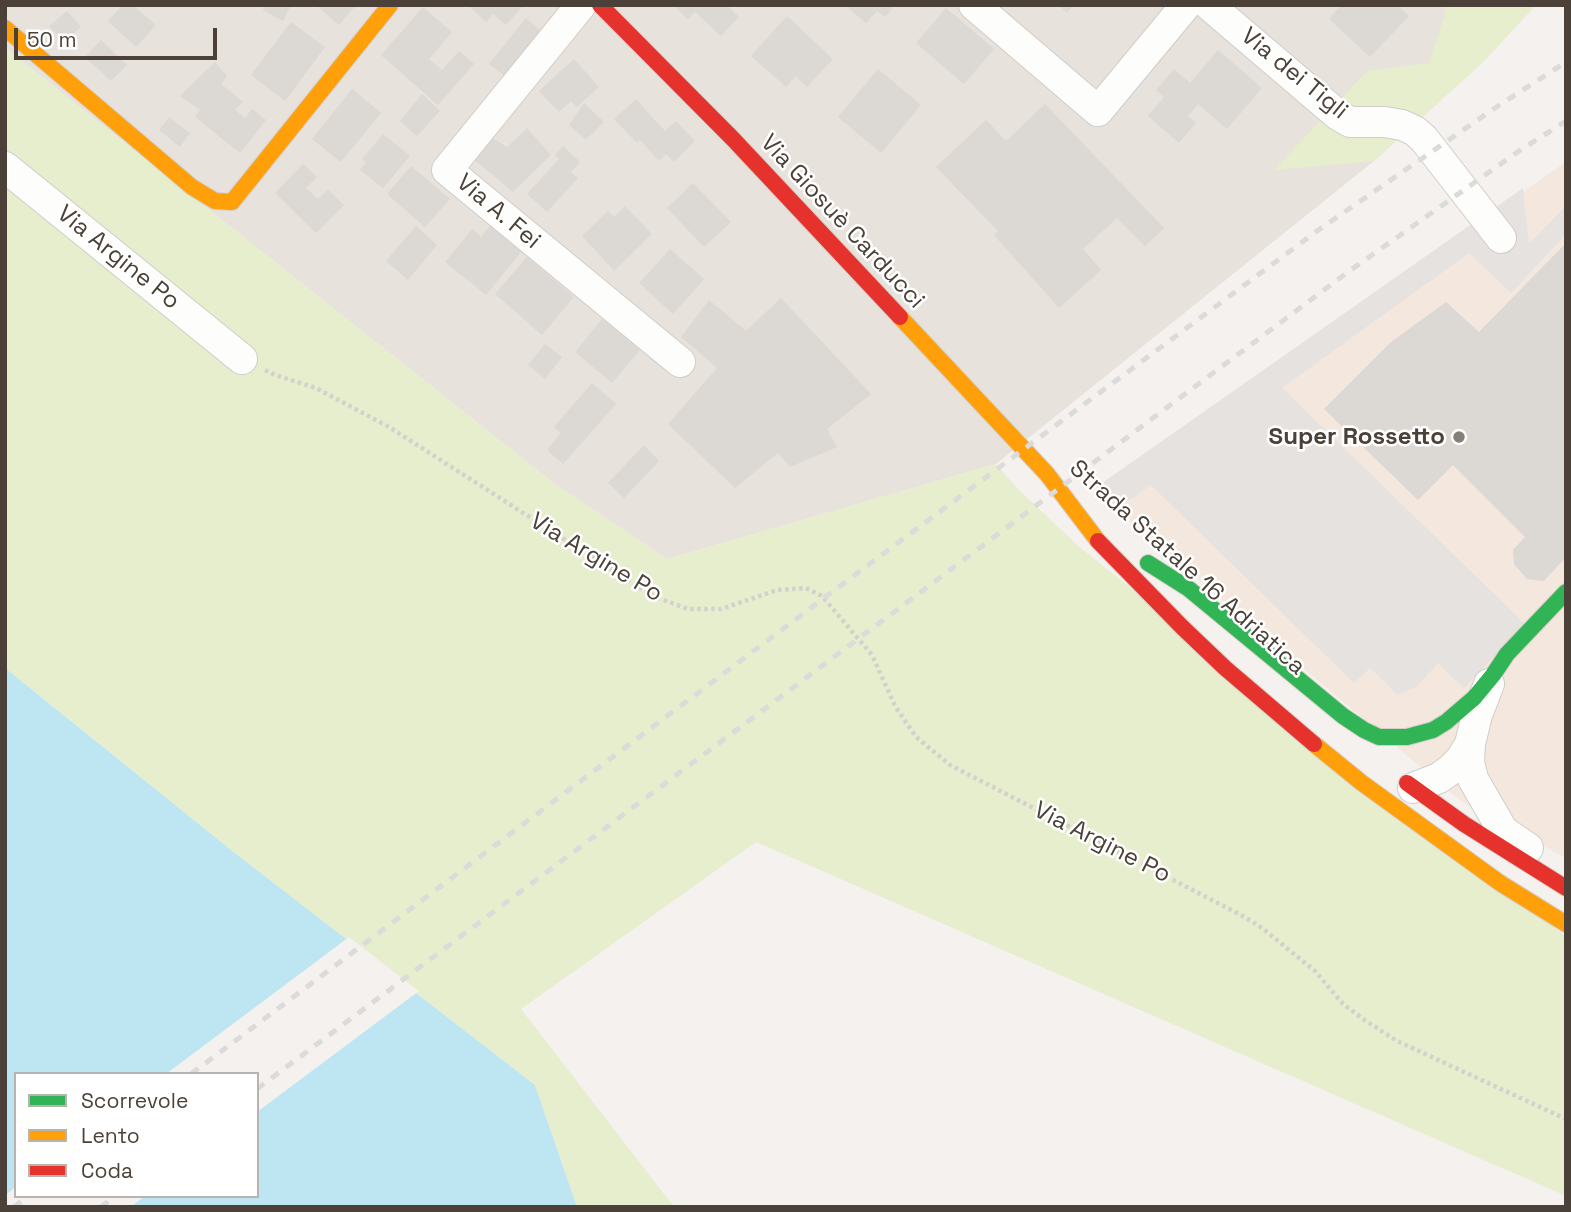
<!DOCTYPE html>
<html>
<head>
<meta charset="utf-8">
<style>
  body { margin:0 }
  #map { position:relative; width:1571px; height:1212px; overflow:hidden; background:#f4f1ee; font-family:"Space Grotesk",sans-serif }
  canvas { display:block }
  .frame { position:absolute; inset:0; border:7px solid #4b4138; pointer-events:none }
  .legend { position:absolute; left:14px; top:1072px; width:245px; height:126px; box-sizing:border-box; background:#fff; border:2px solid #b7b3af; margin:0; padding:9px 12px; list-style:none; font-size:21px; color:#4b4138 }
  .legend li { display:flex; align-items:center; gap:14px; height:35px }
  .legend b { width:35px; border:2px solid #b7b3af }
  .scale { position:absolute; left:14px; top:28px; width:203px; height:32px; box-sizing:border-box; border:4px solid #4b4138; border-top:0; padding-left:9px; font-size:21px; line-height:24px; white-space:nowrap; color:#4b4138; -webkit-text-stroke:5px #fff; paint-order:stroke }
</style>
</head>
<body>
<div id="map">
<canvas width="1571" height="1212"></canvas>
<div class="frame"></div>
<ul class="legend">
<li><b style="height:9px;background:#30b455"></b>Scorrevole</li>
<li><b style="height:9px;background:#ff9f0a"></b>Lento</li>
<li><b style="height:9px;background:#e5322d"></b>Coda</li>
</ul>
<div class="scale">50 m</div>
</div>
<script>
const g = document.querySelector('canvas').getContext('2d');
g.lineJoin = 'round';
function paint(path, color) {
  g.fillStyle = color;
  g.fill(path, 'evenodd');
}
function toPath(rows) {
  const path = new Path2D();
  for (const r of rows) {
    path.moveTo(r[0], r[1]);
    for (let i = 2; i < r.length; i += 2) path.lineTo(r[i], r[i + 1]);
  }
  return path;
}
function strokePath(path, color, width, dash) {
  g.strokeStyle = color;
  g.lineWidth = width;
  g.lineCap = dash ? 'butt' : 'round';
  g.setLineDash(dash || []);
  g.stroke(path);
}
function drawText(font, color, halo, rows, align = 'center') {
  g.font = font + ' "Space Grotesk",sans-serif';
  g.lineWidth = 5;
  g.setLineDash([]);
  g.textBaseline = 'middle';
  g.strokeStyle = halo;
  g.fillStyle = color;
  for (const [text, x, y, turn = 0] of rows) {
    g.save();
    g.translate(x, y);
    g.rotate((+turn || 0) * Math.PI / 180);
    g.textAlign = isNaN(turn) ? turn : align;
    if (halo) g.strokeText(text, 0, 0);
    g.fillText(text, 0, 0);
    g.restore();
  }
}
const residential = toPath([
  [5,5,1536,5,1483,62,1374,161,996,464,667,559,556,485,14,55,5,47]
]);
const commercial = toPath([
  [1566,162,1566,858,1462,802,1092,490]
]);
const green = toPath([
  [1439,5,1536,5,1483,62,1374,161,1274,170,1367,71,1429,63,1446,11],
  [5,47,14,55,556,485,667,559,996,464,1017,488,1077,545,1566,937,1566,1196,756,842,521,1009,674,1207,577,1207,535,1085,231,850,5,668]
]);
const parking = toPath([
  [1523,188,1529,244,1566,206,1566,234,1511,293,1469,253,1282,388,1525,624,1464,688,1438,663,1416,687,1398,695,1370,668,1354,683,1151,485,1122,505,1098,486]
]);
const water = toPath([
  [5,668,231,850,535,1085,577,1207,5,1207],
  [16,1074,257,1074,257,1196,16,1196]
]);
const pier = toPath([
  [349,937,419,991,257,1112,257,1074,166,1074],
  [16,1187,16,1196,145,1196,131,1207,5,1207,5,1195]
]);
const building = toPath([
  [123,5,133,5,156,25,136,47,108,21],
  [265,5,291,5,283,21,263,10],
  [316,5,356,5,339,25],
  [468,5,520,5,522,7,506,25,493,14,486,22],
  [673,5,727,5,739,17,721,36,695,12,688,19],
  [845,5,895,5,885,17,877,11,866,23],
  [1059,5,1074,5,1067,13],
  [1341,5,1397,5,1409,16,1370,57,1329,19],
  [423,7,452,32,429,59,442,70,459,51,474,64,438,105,381,55],
  [946,8,994,49,964,84,916,43],
  [67,11,81,27,64,42,49,26],
  [787,16,833,59,807,87,796,76,786,87,751,56],
  [526,18,547,36,511,81,489,64],
  [291,22,325,47,285,101,251,75],
  [101,40,127,65,111,81,85,57],
  [1218,50,1262,88,1227,129,1198,104,1188,116,1196,123,1179,143,1148,116,1164,97,1156,90,1174,69,1190,83],
  [574,59,599,87,577,107,571,101,559,112,539,91],
  [215,62,227,76,221,84,243,102,235,110,245,118,252,109,266,120,240,153,195,117,200,110,180,96],
  [878,69,921,105,881,153,838,117],
  [352,89,381,113,341,162,312,139],
  [422,94,440,111,417,136,400,121],
  [636,99,665,131,676,121,695,141,674,162,666,154,659,161,640,140,637,143,614,119],
  [584,103,604,122,586,140,569,125],
  [1045,104,1164,228,1145,246,1117,218,1083,249,1101,270,1059,308,994,235,998,231,936,167,986,120,1006,141],
  [169,117,190,133,180,147,159,130],
  [527,128,551,155,513,192,474,159,491,137,507,147],
  [383,134,410,156,383,188,360,170,366,162,362,159],
  [563,146,580,162,571,172,578,178,547,212,527,194,559,159,555,155],
  [303,164,317,177,306,188,318,199,328,189,344,205,316,233,275,193],
  [411,166,450,199,425,227,387,194],
  [693,183,731,222,704,247,667,208],
  [625,206,652,234,614,271,582,236,608,211,614,217],
  [416,226,437,245,408,280,386,261],
  [490,226,521,252,486,295,445,262,472,229,481,237],
  [1566,243,1566,557,1544,581,1527,579,1514,564,1513,550,1525,537,1453,465,1418,500,1324,409,1391,342,1446,302,1479,332],
  [670,249,704,279,673,314,639,283],
  [527,257,574,297,542,335,495,294],
  [781,298,871,394,827,429,837,447,790,467,778,453,735,488,668,424,717,368,681,337,709,300,746,331],
  [602,319,640,350,612,383,575,352],
  [545,344,562,357,545,379,528,365],
  [592,383,616,404,563,464,547,450,561,433,554,427],
  [644,445,659,461,624,498,608,483]
]);
const path = toPath([
  [265,370,275,375,316,388,389,427,653,596,688,609,721,609,777,590,806,588,822,596,872,655,895,706,916,737,950,765,1241,915,1262,928,1315,971,1343,1004,1363,1019,1397,1041,1566,1119]
]);
const street = toPath([
  [581,5,447,170,680,362],
  [974,5,1098,111,1186,5],
  [1209,5,1338,115,1350,122,1385,122,1402,125,1415,131,1424,139,1501,238],
  [5,167,242,359],
  [1489,684,1477,715,1470,744,1469,762,1473,779,1503,831,1528,848],
  [1413,788,1439,778,1450,770,1461,759,1470,744]
]);
const fast = toPath([
  [1148,563,1189,589,1343,716,1364,730,1379,737,1407,737,1433,730,1446,722,1474,698,1493,675,1507,654,1566,592]
]);
const slow = toPath([
  [5,28,192,187,215,201,232,202,390,5],
  [900,317,1047,474,1098,541],
  [1314,744,1362,783,1500,883,1566,924]
]);
const jam = toPath([
  [600,5,733,139,900,317],
  [1098,541,1182,627,1225,668,1314,744],
  [1407,783,1464,824,1566,888]
]);
const rail = toPath([
  [191,1074,848,580,1317,231,1492,110,1566,62],
  [257,1089,1348,272,1519,151,1566,121],
  [14,1207,28,1196],
  [101,1207,115,1196]
]);
const markers = [
  [1459,437,7,"#867f78"]
];
const streetNames = [
  ["Via dei Tigli",1294,74,39],
  ["Via A. Fei",498,212,40],
  ["Via Giosuè Carducci",842,222,47],
  ["Via Argine Po",118,258,39],
  ["Via Argine Po",596,558,31],
  ["Strada Statale 16 Adriatica",1187,568,42],
  ["Via Argine Po",1102,843,27]
];
const poiNames = [
  ["Super Rossetto",1445,437]
];
paint(residential, '#e7e2db');
paint(commercial, '#f3e7de');
paint(green, '#e6eece');
paint(parking, '#e6e2df');
paint(water, '#bee6f2');
paint(pier, '#f4f1ee');
paint(building, '#dcd8d4');
strokePath(street, '#d0cdca', 32);
strokePath(fast, '#d5cec6', 18);
strokePath(slow, '#d5cec6', 18);
strokePath(jam, '#d5cec6', 18);
strokePath(path, '#d4d1cc', 4.5, [3.5, 3.5]);
strokePath(street, '#fdfdfc', 30);
strokePath(fast, '#30b455', 16);
strokePath(slow, '#ff9f0a', 16);
strokePath(jam, '#e5322d', 16);
strokePath(rail, '#dbdbda', 5, [9, 9]);
for (const [x, y, r, color] of markers) {
  const dot = new Path2D();
  dot.arc(x, y, r, 0, 2 * Math.PI);
  g.fillStyle = color;
  g.fill(dot);
  strokePath(dot, '#fff', 2.5);
}
drawText('24px', '#4b4138', '#fff', streetNames);
drawText('bold 24px', '#4b4138', '#fff', poiNames, 'right');
</script>
</body>
</html>
